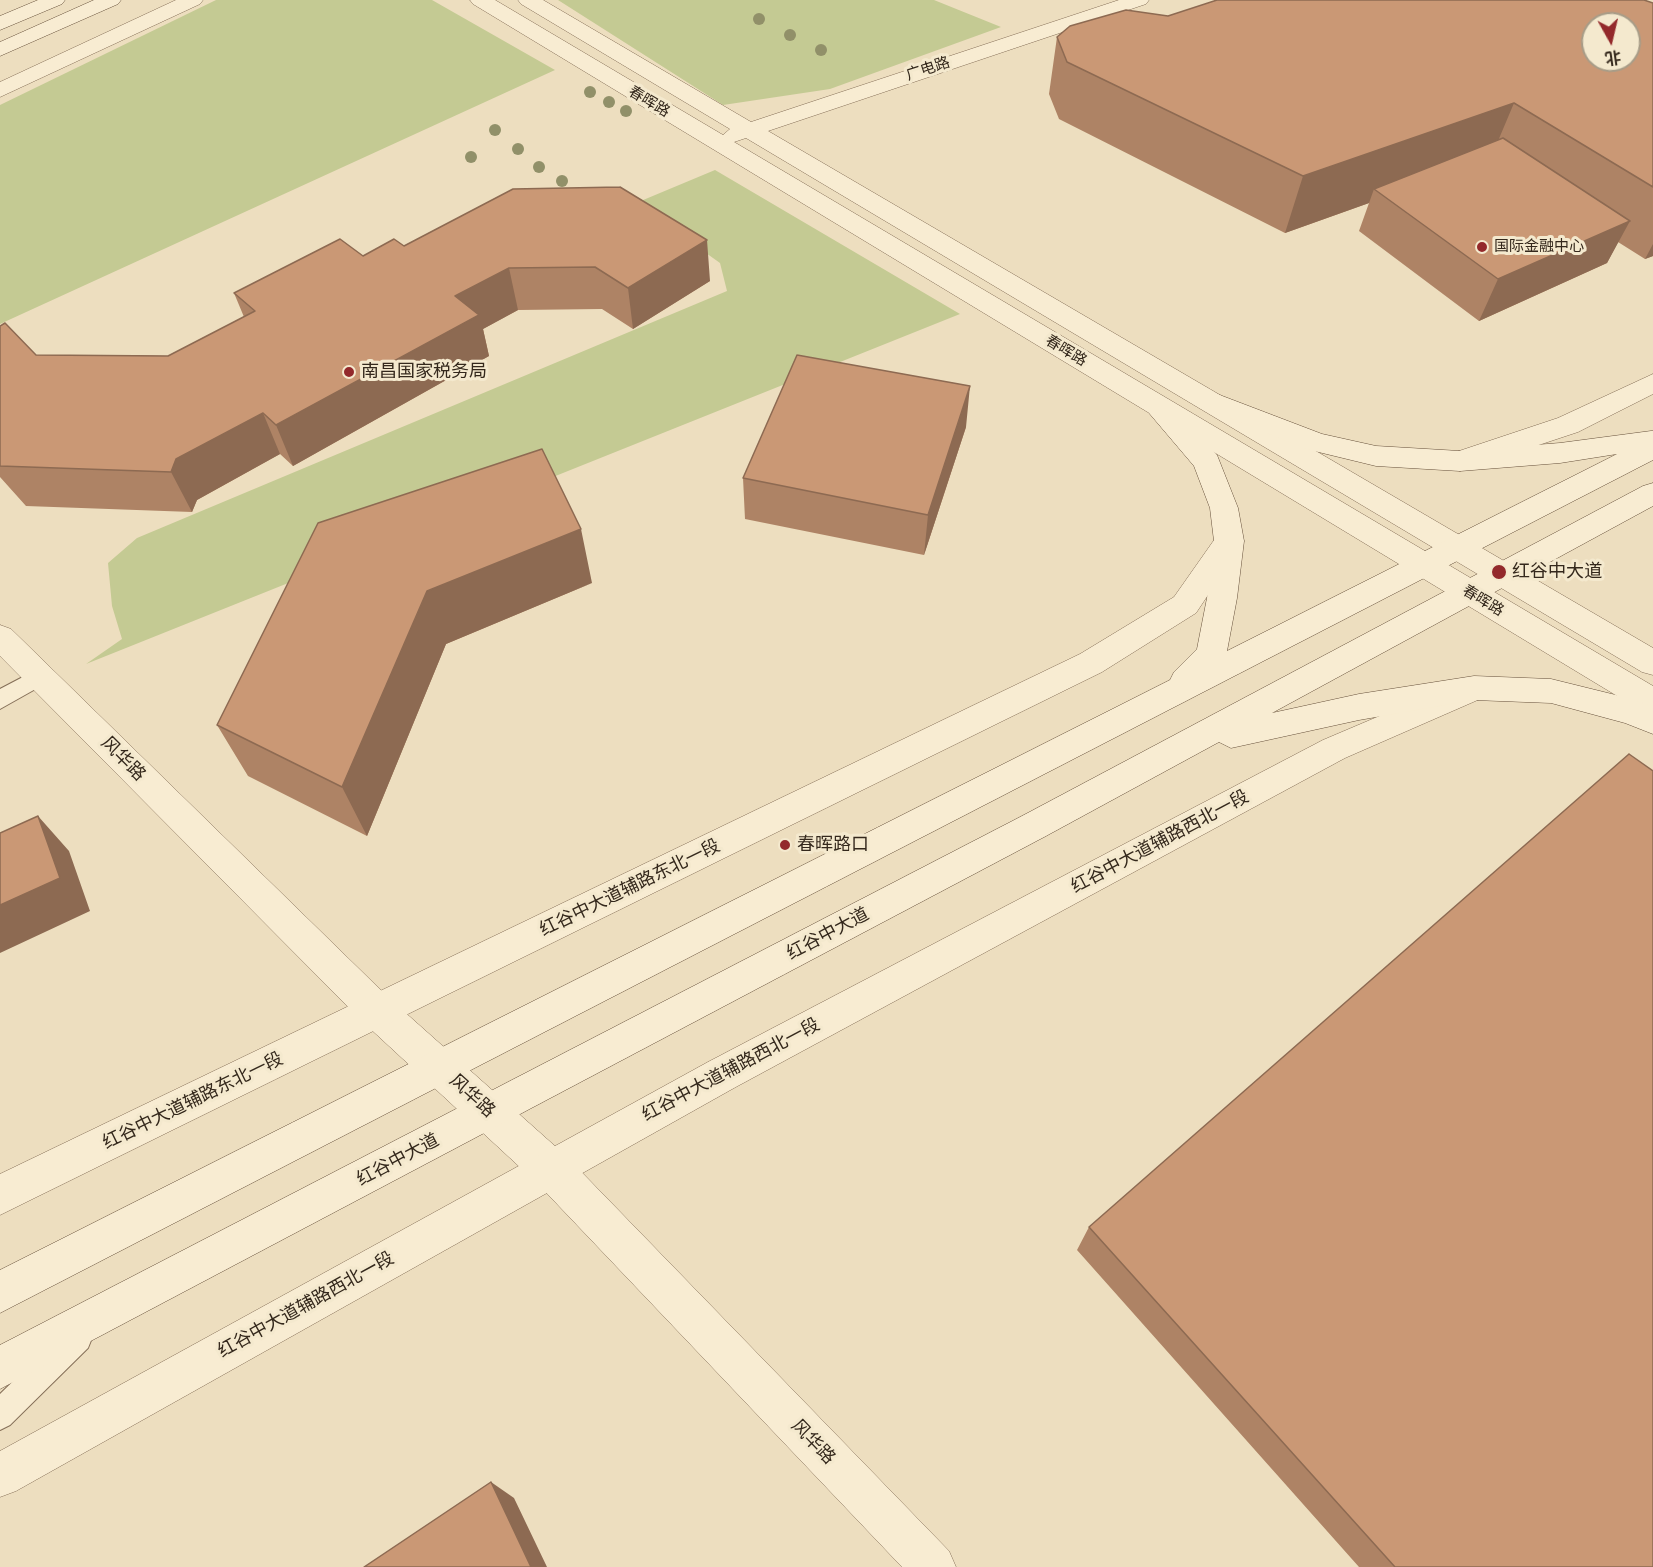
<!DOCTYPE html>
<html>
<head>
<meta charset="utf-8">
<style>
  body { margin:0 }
  #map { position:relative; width:1653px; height:1567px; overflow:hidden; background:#eddebf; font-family:"IBM Plex Serif","Noto Sans SC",serif }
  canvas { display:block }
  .north { position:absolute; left:1581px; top:12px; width:60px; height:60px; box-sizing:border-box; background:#f4e9ce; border:2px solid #a79c87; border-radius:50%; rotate:172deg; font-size:16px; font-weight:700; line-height:24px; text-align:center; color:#34281c }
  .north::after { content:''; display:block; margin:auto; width:21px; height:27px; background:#93292b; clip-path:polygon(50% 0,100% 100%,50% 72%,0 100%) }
</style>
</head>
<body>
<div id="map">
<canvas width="1653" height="1567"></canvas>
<div class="north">北</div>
</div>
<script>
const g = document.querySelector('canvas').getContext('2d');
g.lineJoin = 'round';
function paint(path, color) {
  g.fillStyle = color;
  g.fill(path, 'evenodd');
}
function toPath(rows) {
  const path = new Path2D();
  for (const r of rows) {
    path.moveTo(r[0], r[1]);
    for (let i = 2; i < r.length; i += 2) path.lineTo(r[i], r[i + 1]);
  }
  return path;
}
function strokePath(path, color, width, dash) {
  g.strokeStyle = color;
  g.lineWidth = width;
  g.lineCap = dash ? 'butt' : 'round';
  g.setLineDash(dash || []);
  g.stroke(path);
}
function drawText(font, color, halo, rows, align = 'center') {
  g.font = font + ' "IBM Plex Serif","Noto Sans SC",serif';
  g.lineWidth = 6;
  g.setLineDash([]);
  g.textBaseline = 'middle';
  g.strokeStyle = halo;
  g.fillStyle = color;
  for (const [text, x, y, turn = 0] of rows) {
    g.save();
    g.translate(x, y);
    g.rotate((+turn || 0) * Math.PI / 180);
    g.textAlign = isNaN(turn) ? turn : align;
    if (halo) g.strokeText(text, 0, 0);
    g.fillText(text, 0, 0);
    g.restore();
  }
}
const green = toPath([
  [216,0,432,0,555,70,0,324,0,105],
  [558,0,934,0,1001,27,830,89,723,105],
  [715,170,960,314,86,664,122,639,112,606,108,563,137,538,727,291,720,263,636,203]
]);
const service = toPath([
  [40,668,48,670,51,676,48,682,0,709,0,689,40,668],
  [78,1324,88,1328,92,1338,88,1348,10,1425,0,1430,0,1394,68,1328,78,1324]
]);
const minor = toPath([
  [0,625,11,629,390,999,565,1155,949,1551,956,1567,902,1567,537,1183,364,1023,0,656,0,625]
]);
const tertiary = toPath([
  [176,0,203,0,200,4,0,97,0,82,176,0],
  [470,0,495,0,723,135,730,129,521,4,518,0,543,0,751,122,1119,0,1149,0,1146,4,768,131,1653,648,1653,675,1642,672,746,138,734,142,1653,686,1653,715,1642,711,473,4,470,0],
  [1653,374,1653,394,1578,432,1460,471,1450,468,1446,461,1450,454,1558,418,1653,374],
  [1229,530,1239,533,1244,541,1196,613,1102,672,0,1215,0,1174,1080,654,1174,597,1219,533,1229,530],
  [1469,678,1480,681,1485,690,1480,699,1345,758,734,1088,16,1491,0,1497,0,1451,708,1062,1323,740,1469,678]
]);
const secondary = toPath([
  [38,0,65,0,62,4,0,30,0,16,38,0],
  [94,0,121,0,118,4,0,56,0,42,94,0],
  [1204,389,1322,434,1376,446,1460,451,1560,443,1651,431,1653,431,1653,460,0,1313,0,1270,1170,680,1174,672,1197,649,1207,598,1214,541,1210,508,1194,466,1149,413,1146,407,1149,401,1159,398,1169,401,1217,455,1238,508,1244,541,1237,598,1227,651,1617,454,1560,463,1460,471,1376,466,1306,449,1195,404,1191,398,1195,392,1204,389],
  [1653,483,1653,506,1272,713,1359,694,1474,676,1551,679,1632,699,1653,707,1653,734,1625,723,1551,703,1474,700,1359,720,1231,748,1219,742,1046,836,0,1389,0,1345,1022,816,1643,486,1653,483]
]);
const trees = [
  [759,19],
  [790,35],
  [821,50],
  [590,92],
  [609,102],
  [626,111],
  [495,130],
  [518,149],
  [471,157],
  [539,167],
  [562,181]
];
const wall = toPath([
  [1653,3,1653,256,1645,259,1618,242,1607,263,1479,321,1359,231,1369,203,1285,233,1059,119,1049,94,1057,37,1168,16],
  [513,189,710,281,633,329,602,309,518,310,483,329,489,356,293,466,280,454,197,500,192,512,26,506,0,477,0,326,36,355,168,356,244,317,234,293,363,256,404,246],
  [966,427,924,555,745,519,743,478],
  [592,583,446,644,367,836,248,776,217,725],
  [1089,1227,1653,1567,1359,1567,1077,1250]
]);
const shadedWall = toPath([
  [1514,103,1490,160,1374,189,1369,203,1285,233,1303,176],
  [1630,221,1607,263,1479,321,1498,279],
  [707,240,710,281,633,329,628,288],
  [1653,244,1653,256,1645,259],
  [509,268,518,310,483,329,489,356,293,466,276,425,455,296],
  [970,386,966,427,924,555,928,515],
  [263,413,280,454,197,500,192,512,171,472,176,459],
  [581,529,592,583,446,644,367,836,342,787,427,591],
  [38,816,69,851,90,911,0,953,0,905],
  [491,1482,514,1498,547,1567,531,1567]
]);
const building = toPath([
  [1217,0,1644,0,1653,3,1653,187,1514,103,1303,176,1067,62,1057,37,1070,26,1126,10,1168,16,1217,0],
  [1593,24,1629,24,1629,60,1593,60,1593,24],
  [1503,138,1630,221,1498,279,1374,189,1503,138],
  [620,187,707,240,628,288,595,267,509,268,455,296,479,315,276,425,263,413,176,459,171,472,0,466,0,326,5,323,36,355,168,356,255,311,234,293,340,239,363,256,394,239,404,246,513,189,620,187],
  [797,355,970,386,928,515,743,478,797,355],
  [542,449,581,529,427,591,342,787,217,725,318,523,542,449],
  [1629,754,1653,771,1653,1567,1395,1567,1089,1227,1629,754],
  [38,816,60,878,0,905,0,833,38,816],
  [491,1482,531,1567,364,1567,491,1482]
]);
const markers = [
  [1482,247,6,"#93292b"],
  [349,372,6,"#93292b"],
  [1499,572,8,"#93292b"],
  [785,845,6,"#93292b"]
];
const farStreetnames = [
  ["广电路",928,69,-18],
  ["春晖路",649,102,31],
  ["春晖路",1066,351,31],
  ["春晖路",1483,601,31]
];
const farPoinames = [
  ["国际金融中心",1494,247]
];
const poiNames = [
  ["南昌国家税务局",361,372],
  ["红谷中大道",1512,572],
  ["春晖路口",797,845]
];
const streetNames = [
  ["风华路",123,759,45],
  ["红谷中大道辅路西北一段",1160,842,-28],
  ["红谷中大道辅路东北一段",630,888,-26],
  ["红谷中大道",828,934,-28],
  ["红谷中大道辅路西北一段",731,1070,-28],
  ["风华路",472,1096,42],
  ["红谷中大道辅路东北一段",193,1101,-26],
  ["红谷中大道",398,1160,-28],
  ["红谷中大道辅路西北一段",306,1305,-29],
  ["风华路",813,1442,46]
];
paint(green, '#c4ca93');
strokePath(service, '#856f58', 2);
strokePath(minor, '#856f58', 1);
strokePath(tertiary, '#856f58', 1);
strokePath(secondary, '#66503b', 1);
paint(service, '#f8ecd2');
paint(minor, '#f8ecd2');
paint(tertiary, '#f8ecd2');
paint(secondary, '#f8ecd2');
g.fillStyle = '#919069';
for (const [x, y] of trees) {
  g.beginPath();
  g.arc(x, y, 6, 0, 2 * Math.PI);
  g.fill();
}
paint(wall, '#ae8365');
paint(shadedWall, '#8d6a52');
paint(building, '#ca9875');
strokePath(building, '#8d6a52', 1.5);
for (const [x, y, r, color] of markers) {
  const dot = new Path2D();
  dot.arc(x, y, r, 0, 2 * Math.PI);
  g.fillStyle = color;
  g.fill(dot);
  strokePath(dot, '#f4e9ce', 2);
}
drawText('15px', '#34281c', '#f4e9ce', farStreetnames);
drawText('15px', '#34281c', '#f4e9ce', farPoinames, 'left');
drawText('18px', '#34281c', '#f4e9ce', poiNames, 'left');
drawText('18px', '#34281c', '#f4e9ce', streetNames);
</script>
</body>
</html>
